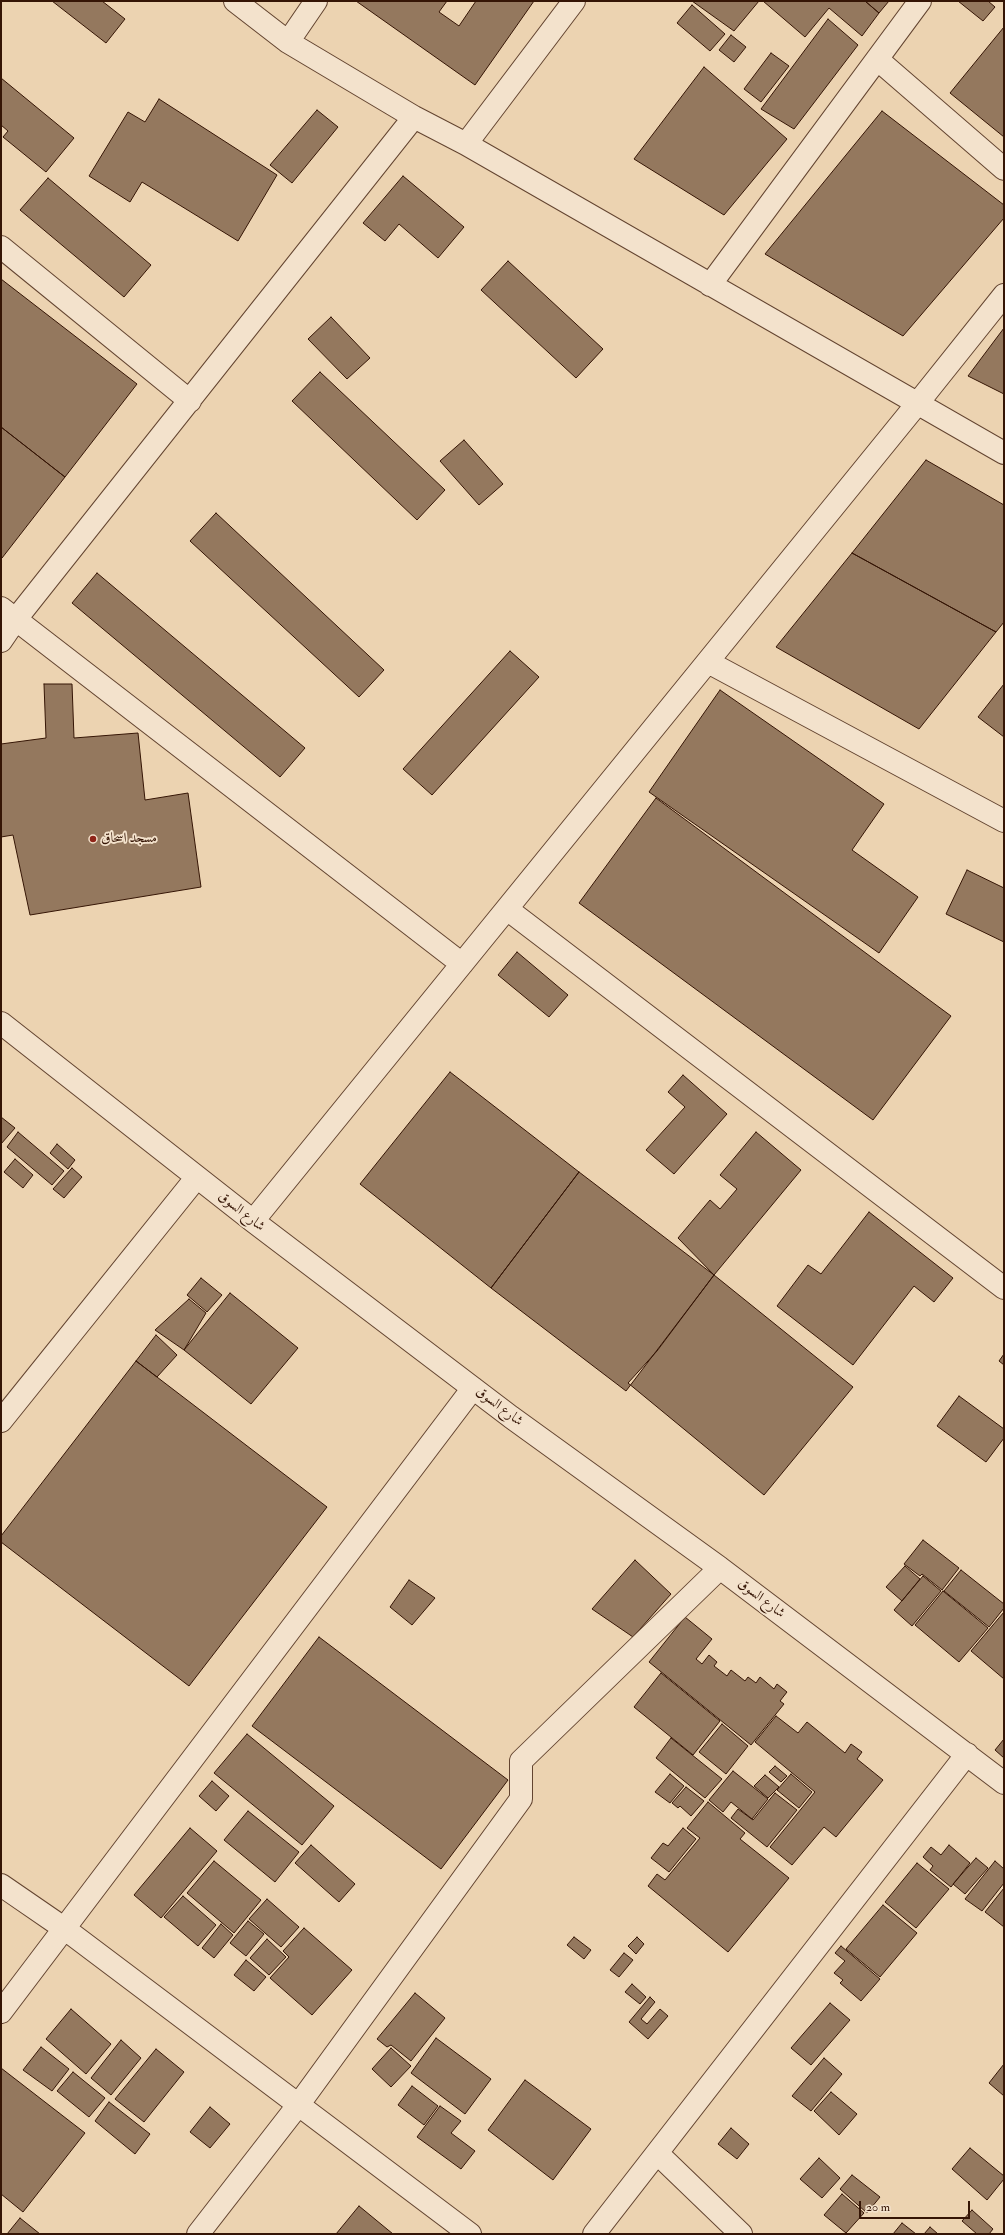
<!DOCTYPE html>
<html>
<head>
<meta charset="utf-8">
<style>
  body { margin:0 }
  #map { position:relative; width:1005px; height:2235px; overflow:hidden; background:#ecd3b1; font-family:"IM FELL Double Pica",serif }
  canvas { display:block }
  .frame { position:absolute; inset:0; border:2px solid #351505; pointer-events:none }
  .scale { position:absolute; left:859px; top:2201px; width:111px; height:18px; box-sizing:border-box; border:2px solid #351505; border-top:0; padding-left:5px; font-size:12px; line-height:14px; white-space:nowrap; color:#351505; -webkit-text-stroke:3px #f3e2cc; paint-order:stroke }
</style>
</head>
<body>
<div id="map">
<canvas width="1005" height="2235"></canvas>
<div class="frame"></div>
<div class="scale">20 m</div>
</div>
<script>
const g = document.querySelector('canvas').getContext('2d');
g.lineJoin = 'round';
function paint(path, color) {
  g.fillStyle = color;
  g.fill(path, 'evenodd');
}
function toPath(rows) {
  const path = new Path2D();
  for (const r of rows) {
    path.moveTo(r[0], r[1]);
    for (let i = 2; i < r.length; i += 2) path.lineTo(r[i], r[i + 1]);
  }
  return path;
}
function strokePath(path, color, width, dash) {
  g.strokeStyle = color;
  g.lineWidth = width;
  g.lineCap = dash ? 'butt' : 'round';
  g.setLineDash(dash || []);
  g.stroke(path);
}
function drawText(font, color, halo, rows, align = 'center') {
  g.font = font + ' "IM FELL Double Pica",Amiri,serif';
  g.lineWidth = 3.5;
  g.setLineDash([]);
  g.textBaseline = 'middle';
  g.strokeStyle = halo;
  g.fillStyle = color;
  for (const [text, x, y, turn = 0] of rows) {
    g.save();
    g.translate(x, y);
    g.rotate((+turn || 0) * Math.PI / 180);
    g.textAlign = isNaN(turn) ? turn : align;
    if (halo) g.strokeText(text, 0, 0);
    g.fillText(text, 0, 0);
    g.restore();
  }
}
const building = toPath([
  [52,1,102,1,125,19,106,43,52,1],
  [356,1,447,1,439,12,459,26,476,1,534,1,475,85,356,1],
  [692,1,759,1,734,31,692,1],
  [763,1,865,1,879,13,862,36,829,8,805,37,763,1],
  [865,1,889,1,879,13,865,1],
  [958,1,988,1,995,7,983,21,958,1],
  [692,5,725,34,710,51,677,23,692,5],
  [828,19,858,45,794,129,761,109,828,19],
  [1004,27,1004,137,950,93,1004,27],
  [731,35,746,47,734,62,719,50,731,35],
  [771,53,789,66,761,102,744,89,771,53],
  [704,67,787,139,724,215,634,159,704,67],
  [1,78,74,138,46,172,3,137,8,131,1,125,1,78],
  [159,99,277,175,238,241,142,182,130,202,89,176,128,112,145,122,159,99],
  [317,110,338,127,292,183,270,165,317,110],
  [882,111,1004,205,1004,218,903,336,765,254,882,111],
  [403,176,464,227,438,258,399,224,385,241,363,223,403,176],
  [48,178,151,265,124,297,20,210,48,178],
  [508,261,603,349,576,378,481,290,508,261],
  [1,279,137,384,65,477,1,427,1,279],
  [331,317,370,358,347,379,308,339,331,317],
  [1004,328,1004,394,968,376,1004,328],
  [320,372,445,490,417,520,292,401,320,372],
  [1,427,65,477,2,558,1,557,1,427],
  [464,440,503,484,479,505,440,461,464,440],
  [926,460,1004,505,1004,622,996,632,852,553,926,460],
  [216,513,384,670,359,697,190,541,216,513],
  [852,553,996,632,919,729,776,647,852,553],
  [97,573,305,748,280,777,72,603,97,573],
  [510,651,539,677,432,795,403,769,510,651],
  [44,684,72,684,74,738,138,733,145,800,188,793,201,887,30,915,13,835,1,837,1,744,46,738,44,684],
  [1004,684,1004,737,978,717,1004,684],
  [720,690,884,804,852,850,918,897,879,953,649,792,720,690],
  [656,798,951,1016,873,1120,579,903,656,798],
  [967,870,1004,888,1004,942,946,914,967,870],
  [517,952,568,995,549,1017,498,975,517,952],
  [450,1072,579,1172,491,1288,360,1184,450,1072],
  [683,1075,727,1114,674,1174,646,1150,685,1107,668,1092,683,1075],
  [1,1117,15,1128,1,1144,1,1117],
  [18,1132,64,1171,52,1185,7,1147,18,1132],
  [756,1132,801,1170,714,1275,678,1238,710,1200,720,1209,737,1189,720,1175,756,1132],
  [57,1144,75,1160,68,1169,50,1153,57,1144],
  [15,1159,33,1175,23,1188,4,1172,15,1159],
  [72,1168,82,1177,64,1198,53,1189,72,1168],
  [579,1172,714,1275,626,1391,491,1288,579,1172],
  [869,1212,953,1278,934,1302,914,1286,853,1365,777,1306,808,1265,821,1274,869,1212],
  [714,1275,853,1387,764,1495,628,1383,657,1351,714,1275],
  [201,1278,222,1295,207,1312,187,1295,201,1278],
  [230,1293,298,1348,251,1404,184,1350,230,1293],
  [189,1299,206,1313,184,1350,155,1330,189,1299],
  [156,1335,177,1355,157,1377,136,1361,156,1335],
  [1004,1354,1004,1365,999,1361,1004,1354],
  [136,1361,327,1507,189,1686,1,1542,1,1536,136,1361],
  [959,1396,1004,1429,1004,1438,986,1462,937,1426,959,1396],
  [923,1540,959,1568,942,1590,922,1574,920,1576,904,1564,923,1540],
  [635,1560,671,1594,633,1637,592,1609,635,1560],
  [905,1566,920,1579,902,1601,886,1587,905,1566],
  [961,1570,1004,1604,1004,1608,989,1627,944,1591,961,1570],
  [923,1576,941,1591,912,1626,894,1610,923,1576],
  [409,1580,435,1598,412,1625,390,1607,409,1580],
  [943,1591,988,1628,959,1662,915,1625,943,1591],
  [1004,1612,1004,1679,971,1651,1004,1612],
  [685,1617,712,1639,696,1659,702,1664,709,1655,717,1662,714,1666,727,1676,731,1670,745,1681,748,1677,756,1683,760,1677,774,1689,777,1684,787,1692,780,1701,784,1704,751,1745,649,1662,685,1617],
  [319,1637,508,1780,441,1869,252,1726,319,1637],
  [661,1673,720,1721,693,1755,634,1707,661,1673],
  [776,1716,798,1733,807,1722,845,1753,851,1744,862,1752,857,1759,883,1780,836,1837,824,1827,792,1865,770,1847,815,1792,755,1742,776,1716],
  [722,1724,748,1746,726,1774,699,1752,722,1724],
  [247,1734,334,1806,302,1845,214,1773,247,1734],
  [671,1738,722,1779,705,1798,656,1758,671,1738],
  [1004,1739,1004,1758,995,1750,1004,1739],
  [775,1766,787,1776,781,1782,769,1772,775,1766],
  [733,1771,768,1799,752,1819,731,1802,723,1812,709,1800,733,1771],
  [670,1774,684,1786,670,1803,655,1792,670,1774],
  [791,1774,812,1792,799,1808,777,1790,791,1774],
  [765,1775,779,1787,768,1798,754,1786,765,1775],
  [212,1781,229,1796,216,1811,199,1796,212,1781],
  [686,1787,704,1801,691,1816,680,1806,678,1808,672,1803,686,1787],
  [775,1793,797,1810,767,1847,731,1818,738,1809,753,1820,775,1793],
  [708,1802,745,1833,740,1839,789,1878,728,1952,648,1886,657,1874,665,1880,700,1838,687,1828,708,1802],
  [248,1811,299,1852,275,1882,224,1840,248,1811],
  [190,1828,217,1851,161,1918,134,1895,190,1828],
  [683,1828,696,1839,669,1872,651,1858,663,1843,668,1846,683,1828],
  [311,1845,355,1884,339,1902,295,1863,311,1845],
  [949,1845,970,1863,951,1887,930,1870,933,1866,923,1857,931,1847,941,1855,949,1845],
  [976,1858,988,1868,965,1894,953,1884,976,1858],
  [214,1861,261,1900,234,1933,187,1893,214,1861],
  [995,1861,1004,1869,1004,1883,982,1911,965,1899,995,1861],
  [917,1863,949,1889,916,1928,885,1902,917,1863],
  [1004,1888,1004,1927,985,1912,1004,1888],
  [183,1896,216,1925,198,1946,164,1917,183,1896],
  [267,1899,299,1927,281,1947,249,1919,267,1899],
  [883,1905,917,1933,880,1977,846,1949,883,1905],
  [248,1921,264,1934,246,1956,230,1943,248,1921],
  [221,1924,233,1935,214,1958,202,1948,221,1924],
  [304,1928,352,1970,312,2015,270,1978,289,1957,283,1951,304,1928],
  [574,1937,591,1950,584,1959,567,1945,574,1937],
  [637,1937,644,1944,636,1954,628,1946,637,1937],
  [267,1939,286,1957,269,1975,250,1958,267,1939],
  [841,1946,880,1979,861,2001,840,1983,843,1980,834,1973,845,1961,835,1953,841,1946],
  [624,1953,633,1960,619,1977,610,1970,624,1953],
  [246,1960,266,1977,254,1991,234,1975,246,1960],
  [632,1984,646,1997,640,2004,625,1992,632,1984],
  [415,1993,445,2018,411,2061,391,2045,387,2047,377,2039,415,1993],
  [650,1997,655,2002,641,2019,647,2024,660,2009,668,2016,648,2039,629,2022,650,1997],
  [830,2003,850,2020,811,2065,791,2048,830,2003],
  [71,2009,111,2044,86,2074,46,2039,71,2009],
  [436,2038,491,2079,465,2114,411,2073,436,2038],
  [121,2040,141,2058,111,2095,91,2078,121,2040],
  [41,2047,69,2069,52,2091,23,2070,41,2047],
  [391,2048,411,2066,391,2087,372,2069,391,2048],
  [156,2049,184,2072,144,2122,115,2099,156,2049],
  [824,2058,842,2074,811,2111,792,2096,824,2058],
  [1004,2064,1004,2096,989,2083,1004,2064],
  [1,2068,85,2133,23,2212,1,2194,1,2068],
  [73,2072,105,2098,89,2117,57,2091,73,2072],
  [525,2080,591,2129,553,2180,488,2130,525,2080],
  [412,2086,438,2106,424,2125,398,2105,412,2086],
  [831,2092,857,2114,839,2135,814,2111,831,2092],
  [109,2102,150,2134,135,2154,95,2121,109,2102],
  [440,2106,461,2121,451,2133,475,2151,461,2169,417,2137,440,2106],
  [210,2107,230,2124,210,2148,190,2132,210,2107],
  [731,2128,749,2144,737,2159,718,2144,731,2128],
  [970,2148,1004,2176,1004,2179,987,2200,952,2169,970,2148],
  [819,2158,840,2178,822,2198,800,2179,819,2158],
  [852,2175,880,2197,867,2213,840,2189,852,2175],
  [842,2194,864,2213,846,2233,824,2215,842,2194],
  [359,2206,393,2234,336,2234,359,2206],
  [972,2210,993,2229,989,2234,977,2234,962,2221,972,2210],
  [20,2218,40,2234,7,2234,20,2218],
  [902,2223,916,2234,893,2234,902,2223],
  [930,2227,938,2234,924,2234,930,2227]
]);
const minor = toPath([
  [235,1,288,42,414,117,466,144,1004,453],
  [288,42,316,1],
  [877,59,1004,169],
  [466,144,574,1],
  [1,247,190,401],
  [710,285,920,1],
  [1,608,462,964],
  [1,641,16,619,414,117],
  [708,662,1004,821],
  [507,909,1004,1288],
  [1,1023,253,1221,511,1417,720,1568,1004,1783],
  [253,1221,917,404,1004,295],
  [1,1421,197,1177],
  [1,1885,65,1929,470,2234],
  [1,2012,473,1388],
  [657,2153,741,2234],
  [198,2234,299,2104,521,1799,521,1761,720,1568],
  [594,2234,967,1754]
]);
const markers = [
  [93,839,4,"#8f2418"]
];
const poiNames = [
  ["مسجد اسحاق",101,839]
];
const streetNames = [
  ["شارع السوق",241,1212,38],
  ["شارع السوق",499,1407,37],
  ["شارع السوق",761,1599,37]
];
paint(building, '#94785e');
strokePath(building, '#351505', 1);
strokePath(minor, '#634430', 24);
strokePath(minor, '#f3e2cc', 22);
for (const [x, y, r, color] of markers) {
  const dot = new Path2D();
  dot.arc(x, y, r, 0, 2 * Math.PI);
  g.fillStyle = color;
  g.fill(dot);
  strokePath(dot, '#f3e2cc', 1.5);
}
drawText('14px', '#351505', '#f3e2cc', poiNames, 'left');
drawText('14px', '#351505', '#f3e2cc', streetNames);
</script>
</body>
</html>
